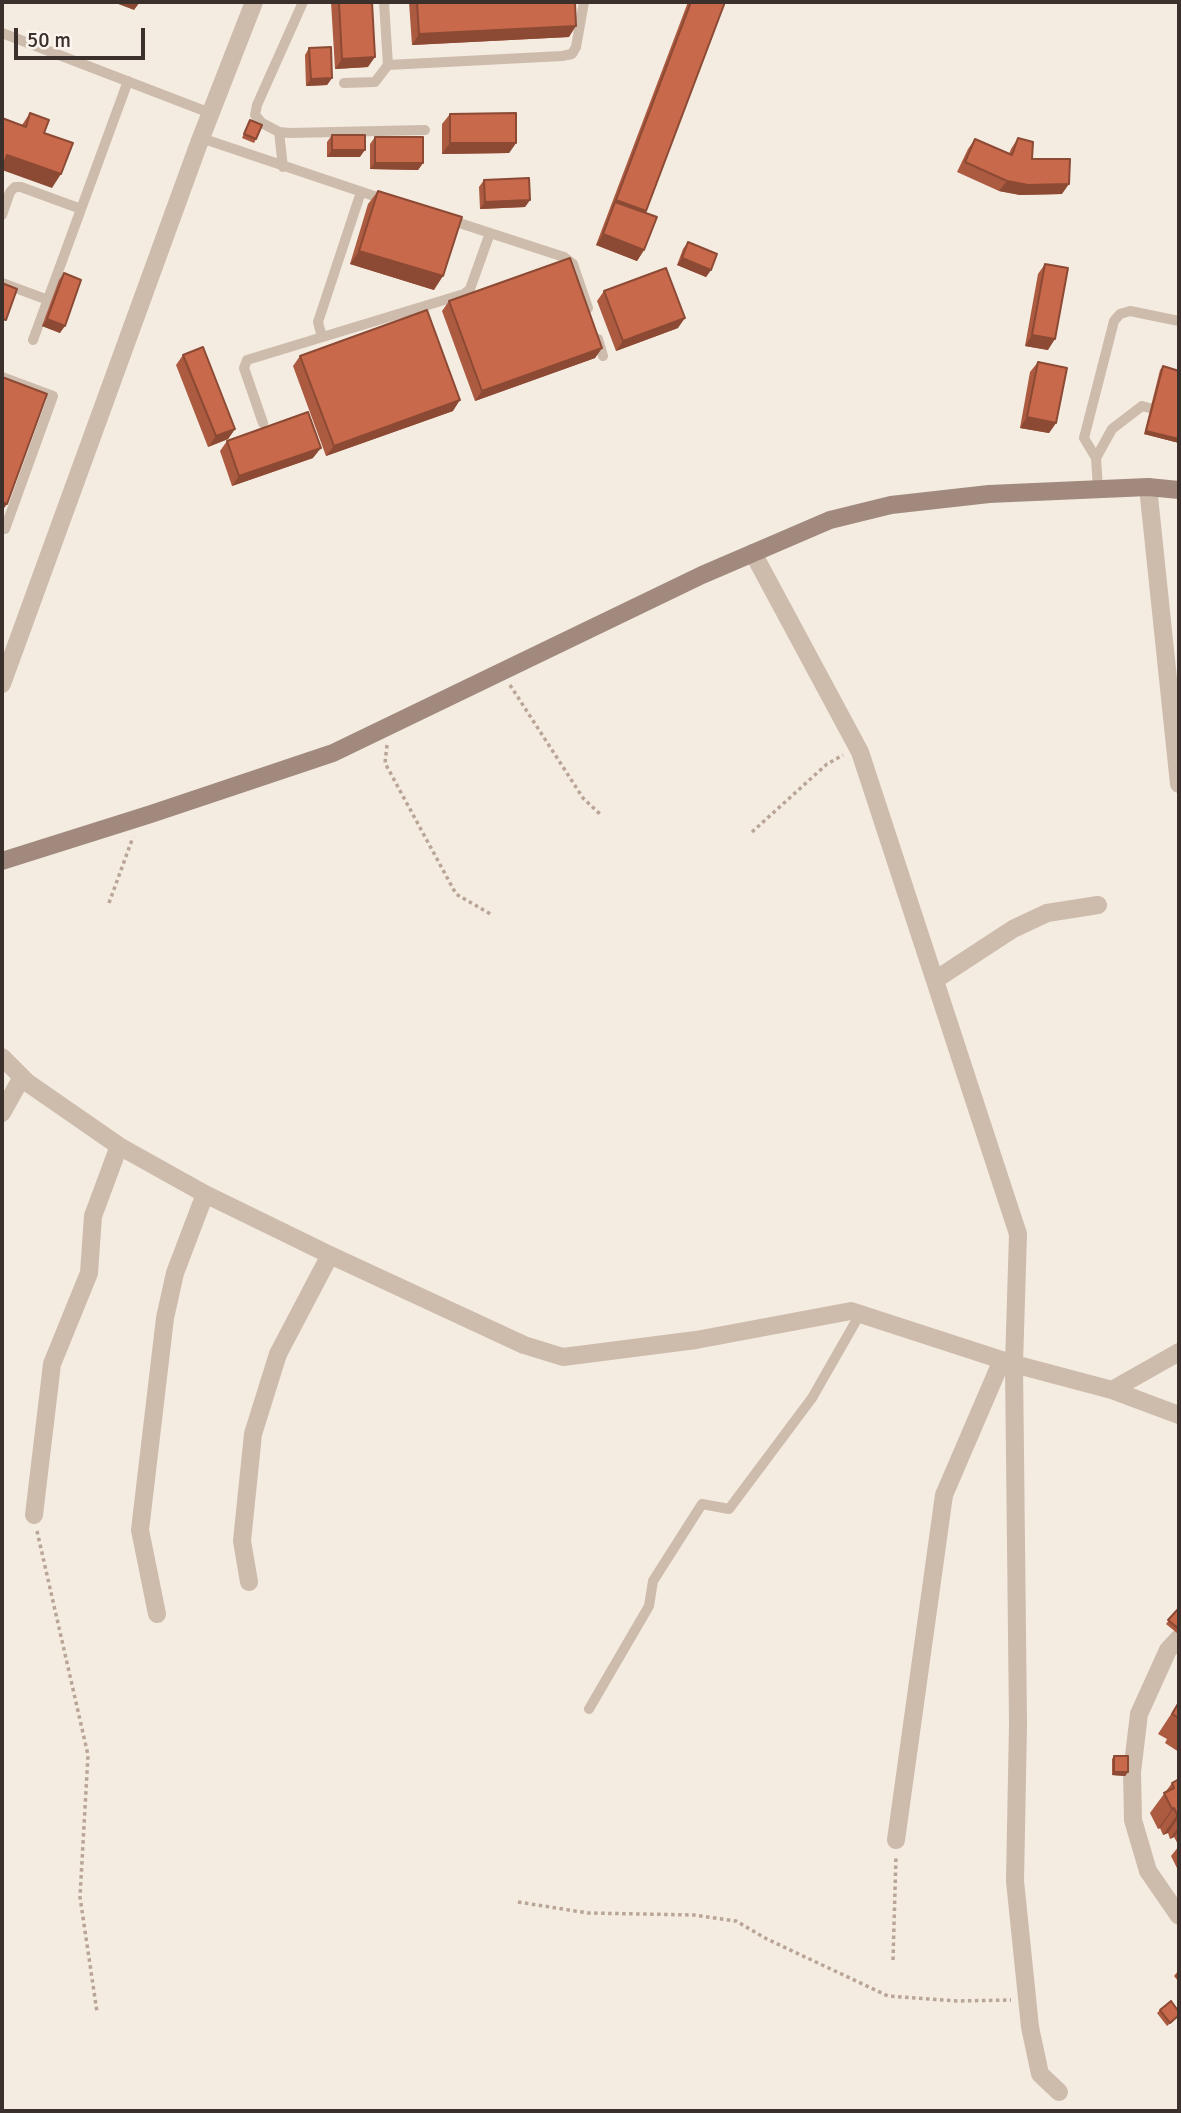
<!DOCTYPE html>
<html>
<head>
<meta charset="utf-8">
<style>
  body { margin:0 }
  #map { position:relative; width:1181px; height:2113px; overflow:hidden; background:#f4ebe1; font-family:Signika,sans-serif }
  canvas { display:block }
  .frame { position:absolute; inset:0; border:4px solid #3b302b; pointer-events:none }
  .scale { position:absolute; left:14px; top:28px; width:131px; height:32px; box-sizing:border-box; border:4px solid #3b302b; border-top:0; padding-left:9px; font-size:21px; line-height:24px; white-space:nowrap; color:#3b302b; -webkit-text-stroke:5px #fbf5ee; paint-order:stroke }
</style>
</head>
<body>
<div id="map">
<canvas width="1181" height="2113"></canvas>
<div class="frame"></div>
<div class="scale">50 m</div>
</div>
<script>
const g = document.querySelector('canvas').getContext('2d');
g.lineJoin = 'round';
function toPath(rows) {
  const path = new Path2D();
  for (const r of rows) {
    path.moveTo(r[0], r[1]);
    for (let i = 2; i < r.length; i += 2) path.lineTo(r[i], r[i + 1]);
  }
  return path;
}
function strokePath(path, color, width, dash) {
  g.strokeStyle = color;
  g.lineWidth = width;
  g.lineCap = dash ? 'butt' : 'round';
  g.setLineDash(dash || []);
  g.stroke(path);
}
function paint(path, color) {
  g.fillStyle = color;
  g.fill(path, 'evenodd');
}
const path = toPath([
  [510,685,583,798,602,816],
  [387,745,385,763,456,894,492,915],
  [752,832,827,764,843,755],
  [109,903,133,837],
  [37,1531,88,1755,80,1897,97,2012],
  [518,1902,588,1913,694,1915,736,1921,767,1939,888,1996,957,2001,1011,2000],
  [893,1960,896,1856]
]);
const service = toPath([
  [303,2,257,105,255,115,262,123,279,132,290,133,425,130],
  [384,2,388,65,562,56,572,54,576,47,584,2],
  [2,33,210,113],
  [344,83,375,82,388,65],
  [279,132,283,167],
  [201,138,386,200],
  [2,215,10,192,15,187,21,187,81,209],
  [447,219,564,257,573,264,588,308],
  [2,283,48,300],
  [322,337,318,322,361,192],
  [598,339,603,356],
  [33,340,128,81],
  [2,377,53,396,5,529,2,527],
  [263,423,244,368,247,360,464,294,470,289,490,233],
  [1096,458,1112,429,1142,406,1179,416],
  [1098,489,1096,458,1084,438,1114,321,1120,314,1130,311,1179,321],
  [589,1709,649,1606,653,1581,702,1504,729,1509,812,1398,860,1314]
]);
const minor = toPath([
  [1148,487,1179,784],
  [753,553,860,752,1018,1234,1014,1364,1018,1724,1015,1881,1030,2027,1040,2074,1059,2092],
  [2,684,199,143,254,2],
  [935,980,1013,929,1047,913,1098,905],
  [2,1057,28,1083,119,1146,205,1194,330,1255,524,1345,563,1357,696,1340,851,1311,1014,1364,1112,1390,1179,1352],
  [2,1113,22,1077],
  [1112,1390,1179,1415],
  [34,1515,52,1364,89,1273,93,1216,119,1146],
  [249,1582,242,1541,253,1434,278,1354,330,1255],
  [157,1614,140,1530,165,1318,175,1273,205,1194],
  [1179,1638,1168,1650,1139,1714,1132,1772,1133,1820,1148,1871,1179,1916],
  [896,1840,944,1495,1002,1360]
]);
const secondary = toPath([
  [2,861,151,814,333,753,702,575,830,520,891,505,989,494,1148,487,1179,490]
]);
const wall = toPath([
  [331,2,372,2,368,67,335,69],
  [409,2,575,2,569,37,412,45],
  [688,2,725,2,645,213,644,250,637,261,596,245],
  [309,48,332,78,327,85,306,86,305,55],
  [30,113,44,133,52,188,22,125],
  [450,114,516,143,509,153,442,154,442,124],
  [250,120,256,139,254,143,242,138],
  [332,135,360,157,327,157,327,142],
  [375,137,423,163,418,170,370,169,370,144],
  [1018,138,1032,159,1062,194,1020,195,999,191,957,172,968,149,975,139,1009,154,1011,149],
  [484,180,530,200,525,207,480,209,479,187],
  [378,191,434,290,350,264,368,204],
  [688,242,711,270,706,277,677,265,683,249],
  [1045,264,1048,350,1025,346,1038,274],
  [64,273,60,333,42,326,59,280],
  [604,291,678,328,616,351,597,301],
  [449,301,602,348,595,358,475,401,442,311],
  [183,355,235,429,228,439,208,447,176,365],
  [300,356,453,411,326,456,293,366],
  [1038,362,1056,423,1049,433,1020,428,1030,372],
  [1163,366,1179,443,1144,434,1160,370],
  [227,441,313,458,232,486,220,451],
  [1179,1608,1179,1630,1177,1633,1166,1624],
  [1179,1702,1179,1752,1165,1743,1167,1739,1158,1734],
  [1114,1756,1128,1772,1125,1776,1112,1775,1112,1759],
  [1179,1779,1179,1869,1178,1870,1171,1856,1179,1846,1174,1837,1170,1839,1168,1833,1163,1835,1160,1828,1158,1829,1150,1813,1172,1783],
  [1179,1970,1179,1982,1174,1976],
  [1160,2010,1179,2012,1179,2016,1167,2026,1157,2013]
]);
const shadedWall = toPath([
  [113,2,140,2,134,10],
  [576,26,569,37,412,45,419,34],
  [375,57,368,67,335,69,342,59],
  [332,78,327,85,306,86,311,79],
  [450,143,516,143,509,153,442,154],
  [332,150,365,150,360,157,327,157],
  [7,155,61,174,52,188,2,170],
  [375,163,423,163,418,170,370,169],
  [1007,181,1069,184,1062,194,1020,195,999,191],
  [530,200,525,207,480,209,485,202],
  [616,200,646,211,639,222,615,202,609,210],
  [603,234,644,250,637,261,596,245],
  [359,251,443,276,434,290,350,264],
  [682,258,711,270,706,277,677,265],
  [685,318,678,328,616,351,623,341],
  [47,319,65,326,60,333,42,326],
  [1032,335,1055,339,1048,350,1025,346],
  [602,348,595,358,475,401,482,391],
  [460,400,453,411,326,456,334,446],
  [1027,417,1056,423,1049,433,1020,428],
  [235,429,228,439,208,447,216,436],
  [1146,431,1179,439,1179,443,1144,434],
  [321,448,313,458,232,486,239,476],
  [2,502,7,504,2,511],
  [1114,1772,1128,1772,1125,1776,1112,1775],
  [1174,1808,1160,1828,1158,1829,1172,1809],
  [1179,1814,1179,1817,1168,1833,1163,1835,1177,1815],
  [1179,1826,1179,1830,1174,1837,1170,1839]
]);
const building = toPath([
  [339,2,372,2,375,57,342,59,339,2],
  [417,2,575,2,576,26,419,34,417,2],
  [691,2,725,2,646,211,616,200,691,2],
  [331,47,332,78,311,79,309,48,331,47],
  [30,113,49,120,44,133,73,143,61,174,7,155,2,170,2,118,26,127,30,113],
  [516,113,516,143,450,143,450,114,516,113],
  [250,120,262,125,256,139,244,134,250,120],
  [332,135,365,135,365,150,332,150,332,135],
  [375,137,423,137,423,163,375,163,375,137],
  [1018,138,1033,142,1032,159,1070,159,1069,184,1028,185,1007,181,965,162,975,139,1012,155,1018,138],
  [529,178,530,200,485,202,484,180,529,178],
  [378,191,462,217,443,276,359,251,378,191],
  [615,202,657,217,644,250,603,234,615,202],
  [688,242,717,254,711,270,682,258,688,242],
  [570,258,602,348,482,391,449,301,570,258],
  [1045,264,1068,268,1055,339,1032,335,1045,264],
  [666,268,685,318,623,341,604,291,666,268],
  [64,273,81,280,65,326,47,319,64,273],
  [2,283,17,289,6,320,2,319,2,283],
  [427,310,460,400,334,446,300,356,427,310],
  [203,347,235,429,216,436,183,355,203,347],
  [1038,362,1067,368,1056,423,1027,417,1038,362],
  [1163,366,1179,371,1179,439,1146,431,1163,366],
  [2,377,47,394,7,504,2,502,2,377],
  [308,412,321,448,239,476,227,441,308,412],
  [1179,1608,1179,1629,1168,1620,1179,1608],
  [1179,1702,1179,1718,1172,1714,1179,1702],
  [1114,1756,1128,1756,1128,1772,1114,1772,1114,1756],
  [1179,1779,1179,1814,1177,1815,1174,1808,1172,1809,1164,1793,1174,1788,1172,1783,1179,1779],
  [1171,2001,1179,2012,1179,2015,1170,2023,1160,2010,1171,2001]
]);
strokePath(path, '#b9a596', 3.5, [3.5, 3.5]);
strokePath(service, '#cdbbac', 10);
strokePath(minor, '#cdbbac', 18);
strokePath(secondary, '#a18a7d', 18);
paint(wall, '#ac5a40');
paint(shadedWall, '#8c4a34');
paint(building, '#c8694b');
strokePath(building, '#8c4a34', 2);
</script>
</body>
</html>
